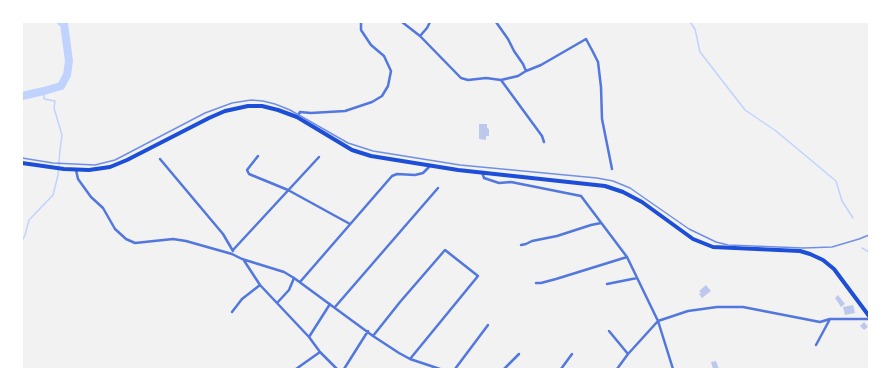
<!DOCTYPE html>
<html>
<head>
<meta charset="utf-8">
<style>
  body { margin:0 }
  #map { position:relative; width:891px; height:391px; overflow:hidden; background:#f2f2f2; font-family:Poppins,sans-serif }
  canvas { display:block }
  .frame { position:absolute; inset:0; border:23px solid #fff; pointer-events:none }
</style>
</head>
<body>
<div id="map">
<canvas width="891" height="391"></canvas>
<div class="frame"></div>
</div>
<script>
const g = document.querySelector('canvas').getContext('2d');
g.lineJoin = 'round';
function toPath(rows) {
  const path = new Path2D();
  for (const r of rows) {
    path.moveTo(r[0], r[1]);
    for (let i = 2; i < r.length; i += 2) path.lineTo(r[i], r[i + 1]);
  }
  return path;
}
function strokePath(path, color, width, dash) {
  g.strokeStyle = color;
  g.lineWidth = width;
  g.lineCap = dash ? 'butt' : 'round';
  g.setLineDash(dash || []);
  g.stroke(path);
}
function paint(path, color) {
  g.fillStyle = color;
  g.fill(path, 'evenodd');
}
const stream = toPath([
  [690,22,695,29,700,52,745,110,776,131,836,181,842,201,853,218],
  [22,241,25,235,29,220,53,195,58,175,60,150,62,135,54,108,55,101,44,99,44,91],
  [862,248,869,252]
]);
const river = toPath([
  [22,96,44,91,61,86,67,75,69,61,64,24,61,22]
]);
const building = toPath([
  [479,124,487,124,487,128,489,129,489,136,486,136,486,140,479,139],
  [706,285,711,291,702,298,699,294,701,293,699,291],
  [838,295,845,304,841,307,835,298],
  [853,305,855,313,845,315,843,307],
  [864,322,868,327,864,330,860,326],
  [716,361,719,369,713,369,711,362]
]);
const minor = toPath([
  [402,22,420,36,461,78,468,80,486,78,501,80,518,76,526,71,541,65,586,39,593,52,598,62,601,87,602,119,612,169],
  [496,22,508,39,514,51,523,64,526,71],
  [420,36,427,28,430,22],
  [501,80,542,136,544,142],
  [297,117,300,112,311,113,345,111,372,102,382,96,388,86,391,71,384,56,371,45,361,30,361,22],
  [258,156,247,170,249,174,288,190,350,224],
  [160,159,223,234,233,251],
  [76,170,78,179,91,197,103,208,115,229,126,239,135,243,173,239,186,241,232,254,242,259,284,272,294,278,373,336,399,353,410,359,440,369],
  [482,172,484,178,499,183,511,182,581,196,627,257,658,321,673,369],
  [521,245,526,244,532,241,557,236,591,225,601,223],
  [233,250,319,157],
  [243,259,260,285,309,337,320,352,337,369],
  [300,282,392,176,397,174,415,175,423,173,430,166],
  [536,283,541,283,556,279,627,257],
  [607,284,637,278],
  [277,303,289,290,294,278],
  [335,307,438,188],
  [232,312,242,299,260,285],
  [609,331,628,354],
  [373,336,400,302,445,250,478,276,410,359],
  [309,337,330,304],
  [816,345,830,319],
  [296,369,320,352],
  [344,369,368,331],
  [455,369,488,325],
  [504,369,519,354],
  [561,369,572,354],
  [617,369,628,354,658,321,688,311,717,307,743,307,820,322,830,319,869,319]
]);
const primary = toPath([
  [22,163,64,169,89,170,110,167,127,160,209,118,225,111,248,106,262,106,278,110,297,117,352,150,371,156,458,170,605,186,623,192,642,202,693,239,713,247,800,251,810,254,823,260,834,269,869,316]
]);
const rail = toPath([
  [22,158,53,163,95,165,115,160,205,113,232,103,251,100,263,101,275,104,290,110,348,143,373,151,460,165,597,178,613,181,630,188,689,229,716,242,728,245,803,248,832,247,859,239,869,235]
]);
strokePath(stream, '#bfd3fe', 1.5);
strokePath(river, '#bfd3fe', 8);
paint(building, '#bdc9ec');
strokePath(minor, '#5277de', 2.5);
strokePath(primary, '#1d4ed8', 4);
strokePath(rail, '#7290e2', 1.5);
</script>
</body>
</html>
